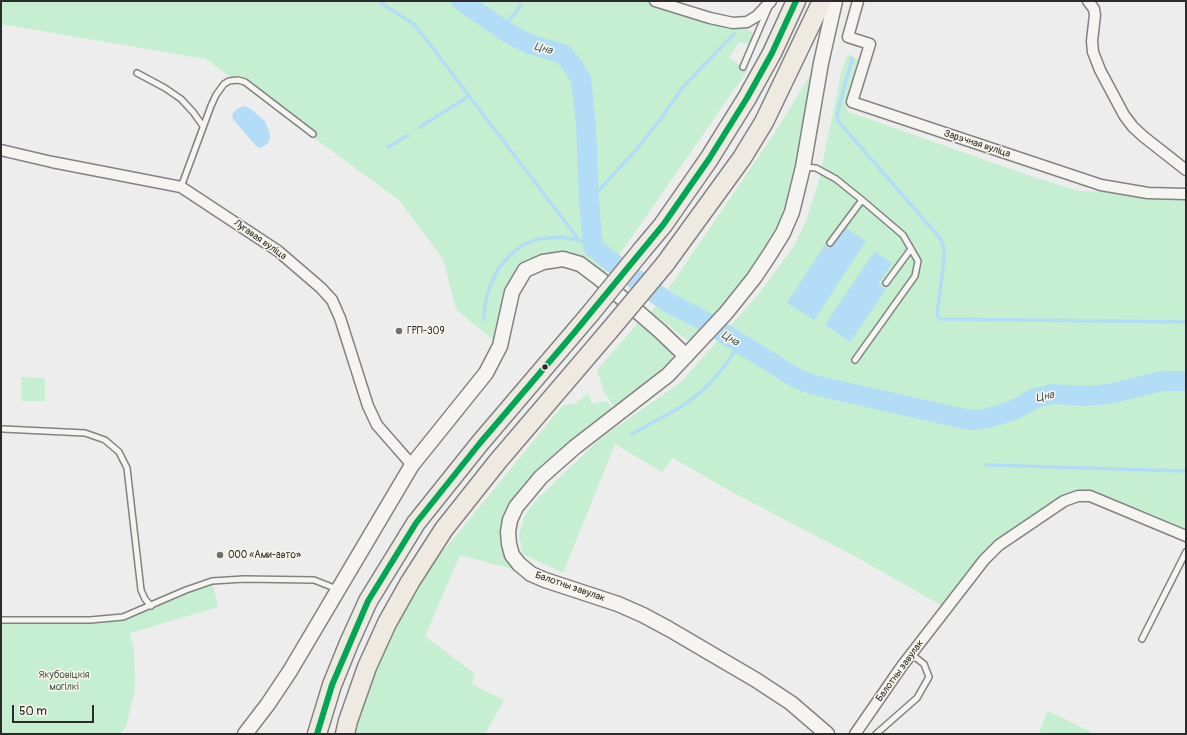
<!DOCTYPE html>
<html>
<head>
<meta charset="utf-8">
<style>
  body { margin:0 }
  #map { position:relative; width:1187px; height:735px; overflow:hidden; background:#ededee; font-family:Pangolin,sans-serif }
  canvas { display:block }
  .frame { position:absolute; inset:0; border:2px solid #2b2b2b; pointer-events:none }
  .scale { position:absolute; left:12px; top:705px; width:82px; height:18px; box-sizing:border-box; border:2px solid #2b2b2b; border-top:0; padding-left:5px; font-size:12px; line-height:14px; white-space:nowrap; color:#2b2b2b; -webkit-text-stroke:3px #fbf7ec; paint-order:stroke }
</style>
</head>
<body>
<div id="map">
<canvas width="1187" height="735"></canvas>
<div class="frame"></div>
<div class="scale">50 m</div>
</div>
<script>
const g = document.querySelector('canvas').getContext('2d');
g.lineJoin = 'round';
function paint(path, color) {
  g.fillStyle = color;
  g.fill(path, 'evenodd');
}
function toPath(rows) {
  const path = new Path2D();
  for (const r of rows) {
    path.moveTo(r[0], r[1]);
    for (let i = 2; i < r.length; i += 2) path.lineTo(r[i], r[i + 1]);
  }
  return path;
}
function strokePath(path, color, width, dash) {
  g.strokeStyle = color;
  g.lineWidth = width;
  g.lineCap = dash ? 'butt' : 'round';
  g.setLineDash(dash || []);
  g.stroke(path);
}
function drawText(font, color, halo, rows, align = 'center') {
  g.font = font + ' Pangolin,sans-serif';
  g.lineWidth = 3;
  g.setLineDash([]);
  g.textBaseline = 'middle';
  g.strokeStyle = halo;
  g.fillStyle = color;
  for (const [text, x, y, turn = 0] of rows) {
    g.save();
    g.translate(x, y);
    g.rotate((+turn || 0) * Math.PI / 180);
    g.textAlign = isNaN(turn) ? turn : align;
    if (halo) g.strokeText(text, 0, 0);
    g.fillText(text, 0, 0);
    g.restore();
  }
}
const green = toPath([
  [1,1,655,1,733,23,752,32,752,40,747,44,739,42,729,58,748,70,610,268,600,279,580,264,525,270,500,346,456,309,443,259,399,200,206,59,1,24],
  [848,54,858,60,845,106,849,112,1039,179,1080,191,1186,194,1186,536,1078,496,999,545,946,608,856,557,730,491,673,458,662,472,615,444,563,573,523,554,519,536,524,517,535,501,601,438,681,382,758,295,794,246,806,221,818,184,842,69],
  [814,69,817,72,790,197,776,231,761,256,741,283,697,335,693,339,688,340,682,336,651,312,673,282,774,134],
  [638,323,672,352,672,360,667,370,616,410,604,392,597,370],
  [21,377,45,378,45,401,21,401],
  [588,393,592,404,607,401,616,415,525,495,509,544,531,574,460,555,425,636,475,674,471,684,504,700,485,734,356,734,360,713,382,649,407,603,431,566,563,405,576,403],
  [212,581,218,607,130,633,134,649,135,690,126,727,120,734,1,734,1,620,123,617],
  [1048,711,1095,734,1038,734]
]);
const water = toPath([
  [244,106,252,110,265,121,269,131,270,138,268,143,261,148,256,146,233,119,232,114,238,108],
  [844,227,866,241,814,320,787,303,825,245,829,249],
  [875,251,892,263,878,284,886,289,850,342,825,325]
]);
const stream = toPath([
  [378,1,415,25,579,240,593,247],
  [502,29,521,5],
  [852,59,837,114,838,121,940,238,944,248,944,260,937,315,940,319,1186,322],
  [420,127,469,96],
  [388,147,407,136],
  [589,201,635,151,660,120,683,87,734,34],
  [484,319,485,303,490,286,498,269,509,256,521,246,537,239,560,237,579,240],
  [632,434,684,405,702,391,720,372,740,344],
  [986,465,1186,471]
]);
const river = toPath([
  [461,1,508,33,529,44,563,54,573,66,581,79,586,126,589,201,593,247,613,263,669,303,699,318,796,378,811,384,827,388,969,420,985,419,1014,410,1035,398,1052,394,1085,396,1109,394,1162,381,1186,381]
]);
const lane = toPath([
  [743,67,768,9],
  [137,73,165,88,181,99,193,112,203,126],
  [804,167,816,168,836,179,862,200,903,235,918,261,915,276,855,360],
  [181,187,211,106,216,95,224,84,229,81,238,80,245,82,313,134],
  [830,243,862,200],
  [886,283,911,249],
  [3,429,85,433,105,440,119,452,127,468,141,590,145,599,151,606],
  [1,620,90,620,123,617,186,590,212,581,244,579,314,580,337,589],
  [1142,639,1186,552],
  [876,734,917,698,929,677,924,664,911,654]
]);
const street = toPath([
  [655,1,710,18,733,23,747,22,757,16,771,1],
  [858,1,848,37,870,44,852,102,1101,185,1148,193,1186,194],
  [1088,1,1094,9,1095,15,1092,41,1093,52,1100,70,1124,115,1133,127,1144,137,1186,170],
  [1,150,52,162,181,187,278,251,321,288,332,300,340,318,368,406,377,425,412,465],
  [855,734,902,666,984,560,999,545,1064,501,1078,496,1090,496,1186,536]
]);
const secondary = toPath([
  [245,734,268,704,290,671,412,465,486,373,500,346,512,292,525,270,543,262,563,259,580,264,600,279,660,331,686,356],
  [827,734,791,703,756,680,669,629,643,615,618,604,545,580,531,574,519,564,512,555,509,544,508,532,510,520,516,507,541,477,575,447,668,375,726,313,754,278,770,254,783,233,792,212,803,167,821,63,835,1]
]);
const highway = toPath([
  [642,250,663,225,709,159,747,98,772,53,796,1],
  [665,264,742,158,764,122,822,1],
  [317,734,332,685,349,643,368,601,416,523,480,443,590,314],
  [345,734,348,721,367,667,387,623,410,582,444,529,498,461,609,331]
]);
const highwayBridge = toPath([
  [590,314,642,250],
  [609,331,665,264]
]);
const bus1 = toPath([
  [317,734,332,685,368,601,416,523,480,443,574,333,663,225,709,159,747,98,772,53,796,1]
]);
const markers = [
  [399,331,4,"#6f6f6f"],
  [545,367,3.5,"#2b2b2b"],
  [220,555,4,"#6f6f6f"]
];
const streetNames = [
  ["Зарэчная вуліца",977,144,18],
  ["Лугавая вуліца",260,240,35],
  ["Балотны завулак",570,587,19],
  ["Балотны завулак",900,671,-54]
];
const poiNames = [
  ["ГРП-309",407,331],
  ["ООО «Ами-авто»",228,555]
];
const parkNames = [
  ["Якубовіцкія",64,675],
  ["могілкі",64,687]
];
const waterNames = [
  ["Цна",543,49,16],
  ["Цна",730,339,31],
  ["Цна",1045,397,-12]
];
paint(green, '#c6eed1');
paint(water, '#b3dcf6');
strokePath(stream, '#b3dcf6', 3.5);
strokePath(river, '#b3dcf6', 20);
strokePath(lane, '#828283', 8);
strokePath(street, '#828283', 13);
strokePath(secondary, '#828283', 17);
strokePath(highway, '#828283', 21);
strokePath(lane, '#f5f4f1', 5);
strokePath(street, '#f5f4f1', 10);
strokePath(secondary, '#f5f4f1', 14);
strokePath(highway, '#eee9e1', 18);
strokePath(highwayBridge, '#828283', 21, []);
strokePath(highwayBridge, '#eee9e1', 18);
strokePath(bus1, '#00a651', 6);
for (const [x, y, r, color] of markers) {
  const dot = new Path2D();
  dot.arc(x, y, r, 0, 2 * Math.PI);
  g.fillStyle = color;
  g.fill(dot);
  strokePath(dot, '#fbf7ec', 1.5);
}
drawText('10px', '#2b2b2b', '#fbf7ec', streetNames);
drawText('10px', '#2b2b2b', '#fbf7ec', poiNames, 'left');
drawText('10px', '#4a5c4f', '#fbf7ec', parkNames);
drawText('italic 11px', '#47565f', '#fbf7ec', waterNames);
</script>
</body>
</html>
